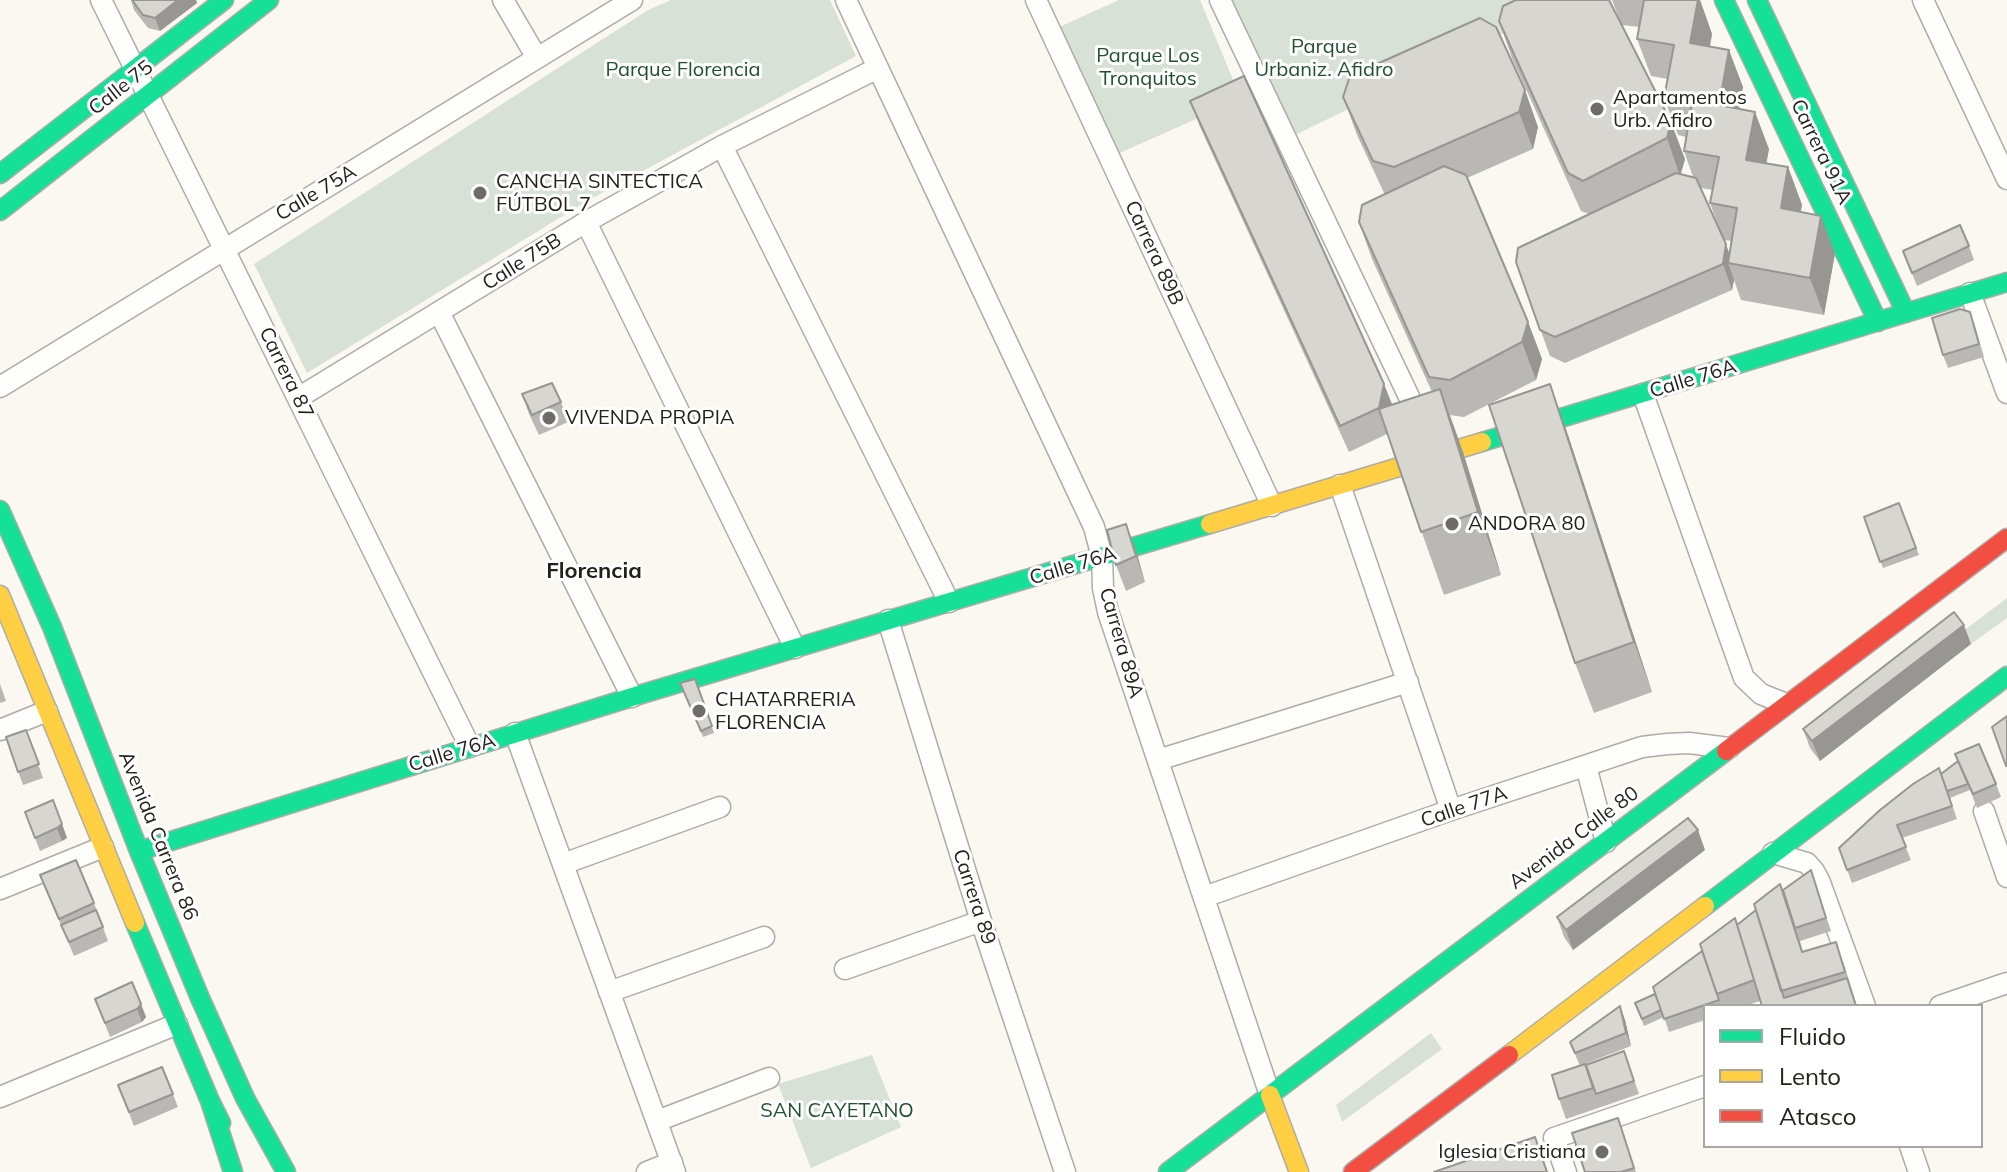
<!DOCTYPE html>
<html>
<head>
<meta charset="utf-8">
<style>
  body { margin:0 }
  #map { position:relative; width:2007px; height:1172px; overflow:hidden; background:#fbf8f2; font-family:Mulish,sans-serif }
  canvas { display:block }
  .legend { position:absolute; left:1703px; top:1004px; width:280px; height:144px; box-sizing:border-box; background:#fff; border:2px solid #a7a6a4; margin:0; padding:10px 14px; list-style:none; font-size:24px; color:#24211c }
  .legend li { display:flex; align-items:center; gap:16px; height:40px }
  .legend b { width:40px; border:2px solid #a7a6a4 }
</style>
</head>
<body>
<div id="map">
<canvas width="2007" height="1172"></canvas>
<ul class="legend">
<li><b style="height:10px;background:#16e098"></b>Fluido</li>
<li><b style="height:10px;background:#ffcf43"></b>Lento</li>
<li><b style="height:10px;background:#f24e42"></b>Atasco</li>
</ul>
</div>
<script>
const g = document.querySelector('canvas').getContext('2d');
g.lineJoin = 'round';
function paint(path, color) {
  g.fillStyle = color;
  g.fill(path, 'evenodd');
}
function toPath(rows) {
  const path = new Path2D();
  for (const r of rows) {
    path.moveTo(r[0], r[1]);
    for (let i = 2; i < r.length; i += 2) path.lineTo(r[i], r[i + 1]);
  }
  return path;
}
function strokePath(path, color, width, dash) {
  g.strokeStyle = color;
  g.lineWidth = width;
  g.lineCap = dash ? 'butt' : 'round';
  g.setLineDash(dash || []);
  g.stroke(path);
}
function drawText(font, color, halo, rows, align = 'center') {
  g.font = font + ' Mulish,sans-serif';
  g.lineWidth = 6;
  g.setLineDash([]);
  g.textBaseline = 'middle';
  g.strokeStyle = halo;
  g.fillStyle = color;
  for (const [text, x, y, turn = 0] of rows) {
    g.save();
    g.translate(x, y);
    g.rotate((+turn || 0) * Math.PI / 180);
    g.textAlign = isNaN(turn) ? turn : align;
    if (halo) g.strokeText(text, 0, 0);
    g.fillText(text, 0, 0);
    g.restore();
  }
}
const green = toPath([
  [671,0,830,0,856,56,587,201,307,373,254,264,648,10],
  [1119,0,1200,0,1241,99,1113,156,1057,28],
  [1232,0,1572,0,1295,135],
  [2007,598,2007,618,1971,644,1962,632],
  [1431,1033,1442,1049,1342,1122,1336,1105],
  [872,1055,901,1127,811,1168,778,1084]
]);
const street = toPath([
  [101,0,470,747],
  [503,0,537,58],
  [846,0,1094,527,1102,557,1103,588,1108,612,1270,1095],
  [1036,0,1272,506],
  [1220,0,1421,422],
  [1923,0,2007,179],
  [722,146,949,602],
  [586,222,795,648],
  [1970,293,2007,393],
  [439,312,632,697],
  [0,387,632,0],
  [1643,394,1744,678,1761,694,1786,704],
  [298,398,586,222,722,146,878,68],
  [1340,485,1451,810],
  [888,620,981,921,1065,1172],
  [0,730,47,711],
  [515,733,675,1172],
  [1158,760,1408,682],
  [1586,766,1606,842],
  [1984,811,2007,877],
  [1773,853,1807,863,1814,871,1819,880,1865,1006],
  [563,864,720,807],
  [0,889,103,847],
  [1204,897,1451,810,1642,747,1667,744,1689,743,1729,748],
  [845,969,981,921],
  [609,992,764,937],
  [1940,1006,2007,983],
  [0,1097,177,1024],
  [657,1121,769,1078],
  [1910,1146,1919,1172],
  [647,1172,672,1162],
  [1566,1172,1554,1138,1705,1086]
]);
const fast = toPath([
  [1724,0,1878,322],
  [1757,0,1906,313],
  [0,174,224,0],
  [0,211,269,0],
  [1482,442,2007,282],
  [0,510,52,627,139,851,200,998,245,1098,286,1172],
  [139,851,632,697,1210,524],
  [1705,906,2007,676],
  [135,923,210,1101,221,1123],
  [210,1101,233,1172],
  [1168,1172,1726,751]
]);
const slow = toPath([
  [1210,524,1482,442],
  [0,595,135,923],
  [1509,1055,1705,906],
  [1270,1095,1299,1172]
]);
const jam = toPath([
  [1726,751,2007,538],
  [1353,1172,1509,1055]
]);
const wall = toPath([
  [131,0,196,0,197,3,160,31,148,28,134,10],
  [1612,0,1700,0,1712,34,1710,47,1743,87,1739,109,1769,149,1766,164,1788,167,1802,205,1800,212,1835,253,1824,315,1741,300,1734,280,1732,290,1565,363,1550,356,1516,262,1589,214,1581,211,1512,58,1499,21,1620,21],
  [1622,25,1639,27,1637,39,1651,76,1668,79,1664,98,1678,135,1686,137,1684,151,1693,177,1681,174,1685,159],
  [1701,188,1713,190,1710,203,1723,239],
  [1724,240,1732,241,1729,254],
  [1480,18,1538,127,1533,149,1467,178,1528,322,1542,359,1536,380,1464,417,1450,415,1463,452,1501,575,1444,595,1387,434,1349,452,1200,127,1190,101,1392,405,1432,392,1372,259,1359,222,1385,195,1357,135,1343,97],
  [1969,246,1974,260,1917,286,1903,251],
  [1975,326,1984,357,1948,368,1943,355],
  [522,394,561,402,568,422,539,435,529,414],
  [1568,435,1652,692,1594,713,1575,663],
  [1899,503,1919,555,1883,568,1864,517],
  [1126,524,1145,582,1126,591,1116,565],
  [1971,644,1820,761,1810,748,1803,729],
  [695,679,714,733,703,737,680,683],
  [0,684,6,701,0,703],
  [26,730,43,778,23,785,6,737],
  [1942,776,1996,784,2001,797,1977,808,1970,790,1950,798,1948,793,1957,819,1902,838,1911,860,1852,883,1839,848],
  [53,800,67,838,62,841,40,851,25,812],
  [1705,850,1573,950,1564,937,1557,917],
  [1811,870,1831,931,1800,941,1803,952,1843,961,1857,1006,1760,1001,1745,1006,1705,1006,1705,1020,1669,1032,1664,1017,1644,1026,1635,1003,1655,994,1737,925],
  [40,875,94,903,108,941,74,956],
  [132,982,146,1017,142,1022,110,1037,95,999],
  [1620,1006,1625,1020,1631,1046,1582,1065,1624,1051,1639,1094,1566,1119,1559,1099,1580,1066,1570,1042],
  [162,1067,178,1107,134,1126,118,1085],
  [1625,1138,1636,1172,1585,1172]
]);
const shadedWall = toPath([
  [178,0,196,0,197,3,160,31,155,18],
  [1698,0,1700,0,1712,34,1703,80,1690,43],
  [1729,50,1743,87,1733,142,1719,105],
  [1525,90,1538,127,1533,149,1519,112],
  [1755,112,1769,149,1760,197,1746,160],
  [1671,122,1685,159,1680,176,1667,138],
  [1788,167,1802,205,1794,246,1781,208],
  [1821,216,1835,253,1824,315,1810,278],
  [1726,244,1733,264,1728,263,1734,280,1732,290,1723,264],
  [1528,322,1542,359,1536,380,1522,342],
  [1384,384,1394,409,1389,434,1379,408],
  [1550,384,1568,435,1652,692,1634,642],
  [1440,389,1463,452,1501,575,1478,512],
  [1126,524,1136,550,1145,582,1136,556],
  [1964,625,1971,644,1820,761,1812,741],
  [62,824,67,838,62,841,57,828],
  [1698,830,1705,850,1573,950,1566,930],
  [141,1004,146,1017,142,1022,137,1009],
  [1620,1006,1625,1020,1631,1046,1626,1033]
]);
const building = toPath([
  [132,0,178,0,155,18,143,15,132,0],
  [1516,0,1609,0,1671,122,1667,138,1583,181,1568,173,1499,21,1503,6,1516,0],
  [1644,0,1698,0,1690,43,1729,50,1719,105,1755,112,1746,160,1788,167,1781,208,1821,216,1810,278,1728,263,1737,208,1710,203,1719,157,1684,151,1692,103,1664,98,1674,45,1637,39,1644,0],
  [1480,18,1496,27,1525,90,1519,112,1394,167,1373,161,1343,97,1350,76,1480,18],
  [1244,76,1384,384,1379,408,1340,426,1190,101,1244,76],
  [1444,166,1466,175,1528,322,1522,342,1450,380,1429,377,1359,222,1362,205,1444,166],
  [1676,173,1696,178,1726,244,1723,264,1555,337,1540,330,1516,262,1518,248,1676,173],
  [1960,225,1969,246,1912,273,1903,251,1960,225],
  [1960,309,1970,312,1979,344,1943,355,1932,318,1960,309],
  [552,383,561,402,532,415,522,394,552,383],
  [1550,384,1634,642,1575,663,1489,405,1550,384],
  [1440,389,1478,512,1421,532,1379,409,1440,389],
  [1899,503,1916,548,1880,562,1864,517,1899,503],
  [1126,524,1136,556,1116,565,1107,530,1126,524],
  [1954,612,1964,625,1812,741,1803,729,1954,612],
  [695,679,712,726,701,731,680,683,695,679],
  [2007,716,2007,766,2006,766,1992,727,2007,716],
  [26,730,39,764,18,772,6,737,26,730],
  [1979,744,1996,784,1973,794,1955,754,1979,744],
  [1958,761,1968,784,1947,791,1941,774,1958,761],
  [1939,768,1952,806,1897,825,1906,847,1847,870,1839,848,1880,810,1913,784,1939,768],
  [53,800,62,824,57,828,35,838,25,812,53,800],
  [1688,818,1698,830,1566,930,1557,917,1688,818],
  [76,860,94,903,59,919,40,875,76,860],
  [1811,870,1826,918,1795,928,1783,890,1811,870],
  [1780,884,1802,952,1836,942,1845,972,1781,991,1754,904,1780,884],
  [96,910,103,927,69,942,61,925,96,910],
  [1756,910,1784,998,1847,978,1856,1006,1762,1006,1737,925,1756,910],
  [1735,918,1754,980,1717,994,1700,944,1735,918],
  [1702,951,1719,1000,1664,1019,1653,987,1702,951],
  [132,982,141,1004,137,1009,105,1023,95,999,132,982],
  [1655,994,1661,1010,1642,1019,1635,1003,1655,994],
  [1620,1006,1626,1033,1575,1053,1570,1042,1620,1006],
  [1624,1051,1634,1081,1596,1094,1586,1065,1624,1051],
  [1585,1064,1593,1088,1559,1099,1552,1075,1585,1064],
  [162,1067,173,1094,129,1112,118,1085,162,1067],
  [1618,1118,1634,1168,1621,1172,1585,1172,1572,1133,1618,1118],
  [1535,1137,1547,1172,1434,1172,1535,1137]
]);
const markers = [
  [1597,109,8,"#6f6c67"],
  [480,193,8,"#6f6c67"],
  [549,418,8,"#6f6c67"],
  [1452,524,8,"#6f6c67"],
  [699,711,8,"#6f6c67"],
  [1602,1152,8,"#6f6c67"]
];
const parkNames = [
  ["Parque",1324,47],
  ["Urbaniz. Afidro",1324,70],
  ["Parque Los",1148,56],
  ["Tronquitos",1148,79],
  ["Parque Florencia",683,70],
  ["SAN CAYETANO",837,1111]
];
const streetNames = [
  ["Calle 75",121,88,-38],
  ["Carrera 91A",1821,152,64],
  ["Calle 75A",316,193,-31],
  ["Carrera 89B",1154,253,65],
  ["Calle 75B",522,262,-32],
  ["Carrera 87",286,373,64],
  ["Calle 76A",1693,379,-17],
  ["Calle 76A",1073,566,-17],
  ["Carrera 89A",1121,643,74],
  ["Calle 76A",452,753,-17],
  ["Calle 77A",1464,807,-19],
  ["Avenida Carrera 86",158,836,68],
  ["Avenida Calle 80",1574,838,-37],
  ["Carrera 89",974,897,72]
];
const poiNames = [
  ["Apartamentos",1613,98],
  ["Urb. Afidro",1613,121],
  ["CANCHA SINTECTICA",496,182],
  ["FÚTBOL 7",496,205],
  ["VIVENDA PROPIA",565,418],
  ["ANDORA 80",1468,524],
  ["CHATARRERIA",715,700],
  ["FLORENCIA",715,723],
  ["Iglesia Cristiana",1586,1152,"right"]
];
const neighbourhoodNames = [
  ["Florencia",594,571]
];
paint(green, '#d7e1d5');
strokePath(street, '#aeaca7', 23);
strokePath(fast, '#aeaca7', 21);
strokePath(slow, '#aeaca7', 21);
strokePath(jam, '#aeaca7', 21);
strokePath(street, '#fefefd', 20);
strokePath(fast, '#16e098', 18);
strokePath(slow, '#ffcf43', 18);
strokePath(jam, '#f24e42', 18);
paint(wall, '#bab8b4');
paint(shadedWall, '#979692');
paint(building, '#d8d6d1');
strokePath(building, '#979692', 2);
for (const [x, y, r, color] of markers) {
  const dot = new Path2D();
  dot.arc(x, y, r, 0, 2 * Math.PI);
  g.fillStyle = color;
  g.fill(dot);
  strokePath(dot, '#fff', 3);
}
drawText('20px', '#1f512d', '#fff', parkNames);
drawText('20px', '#24211c', '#fff', streetNames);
drawText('20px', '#24211c', '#fff', poiNames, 'left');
drawText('bold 22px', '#24211c', '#fff', neighbourhoodNames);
</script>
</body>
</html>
